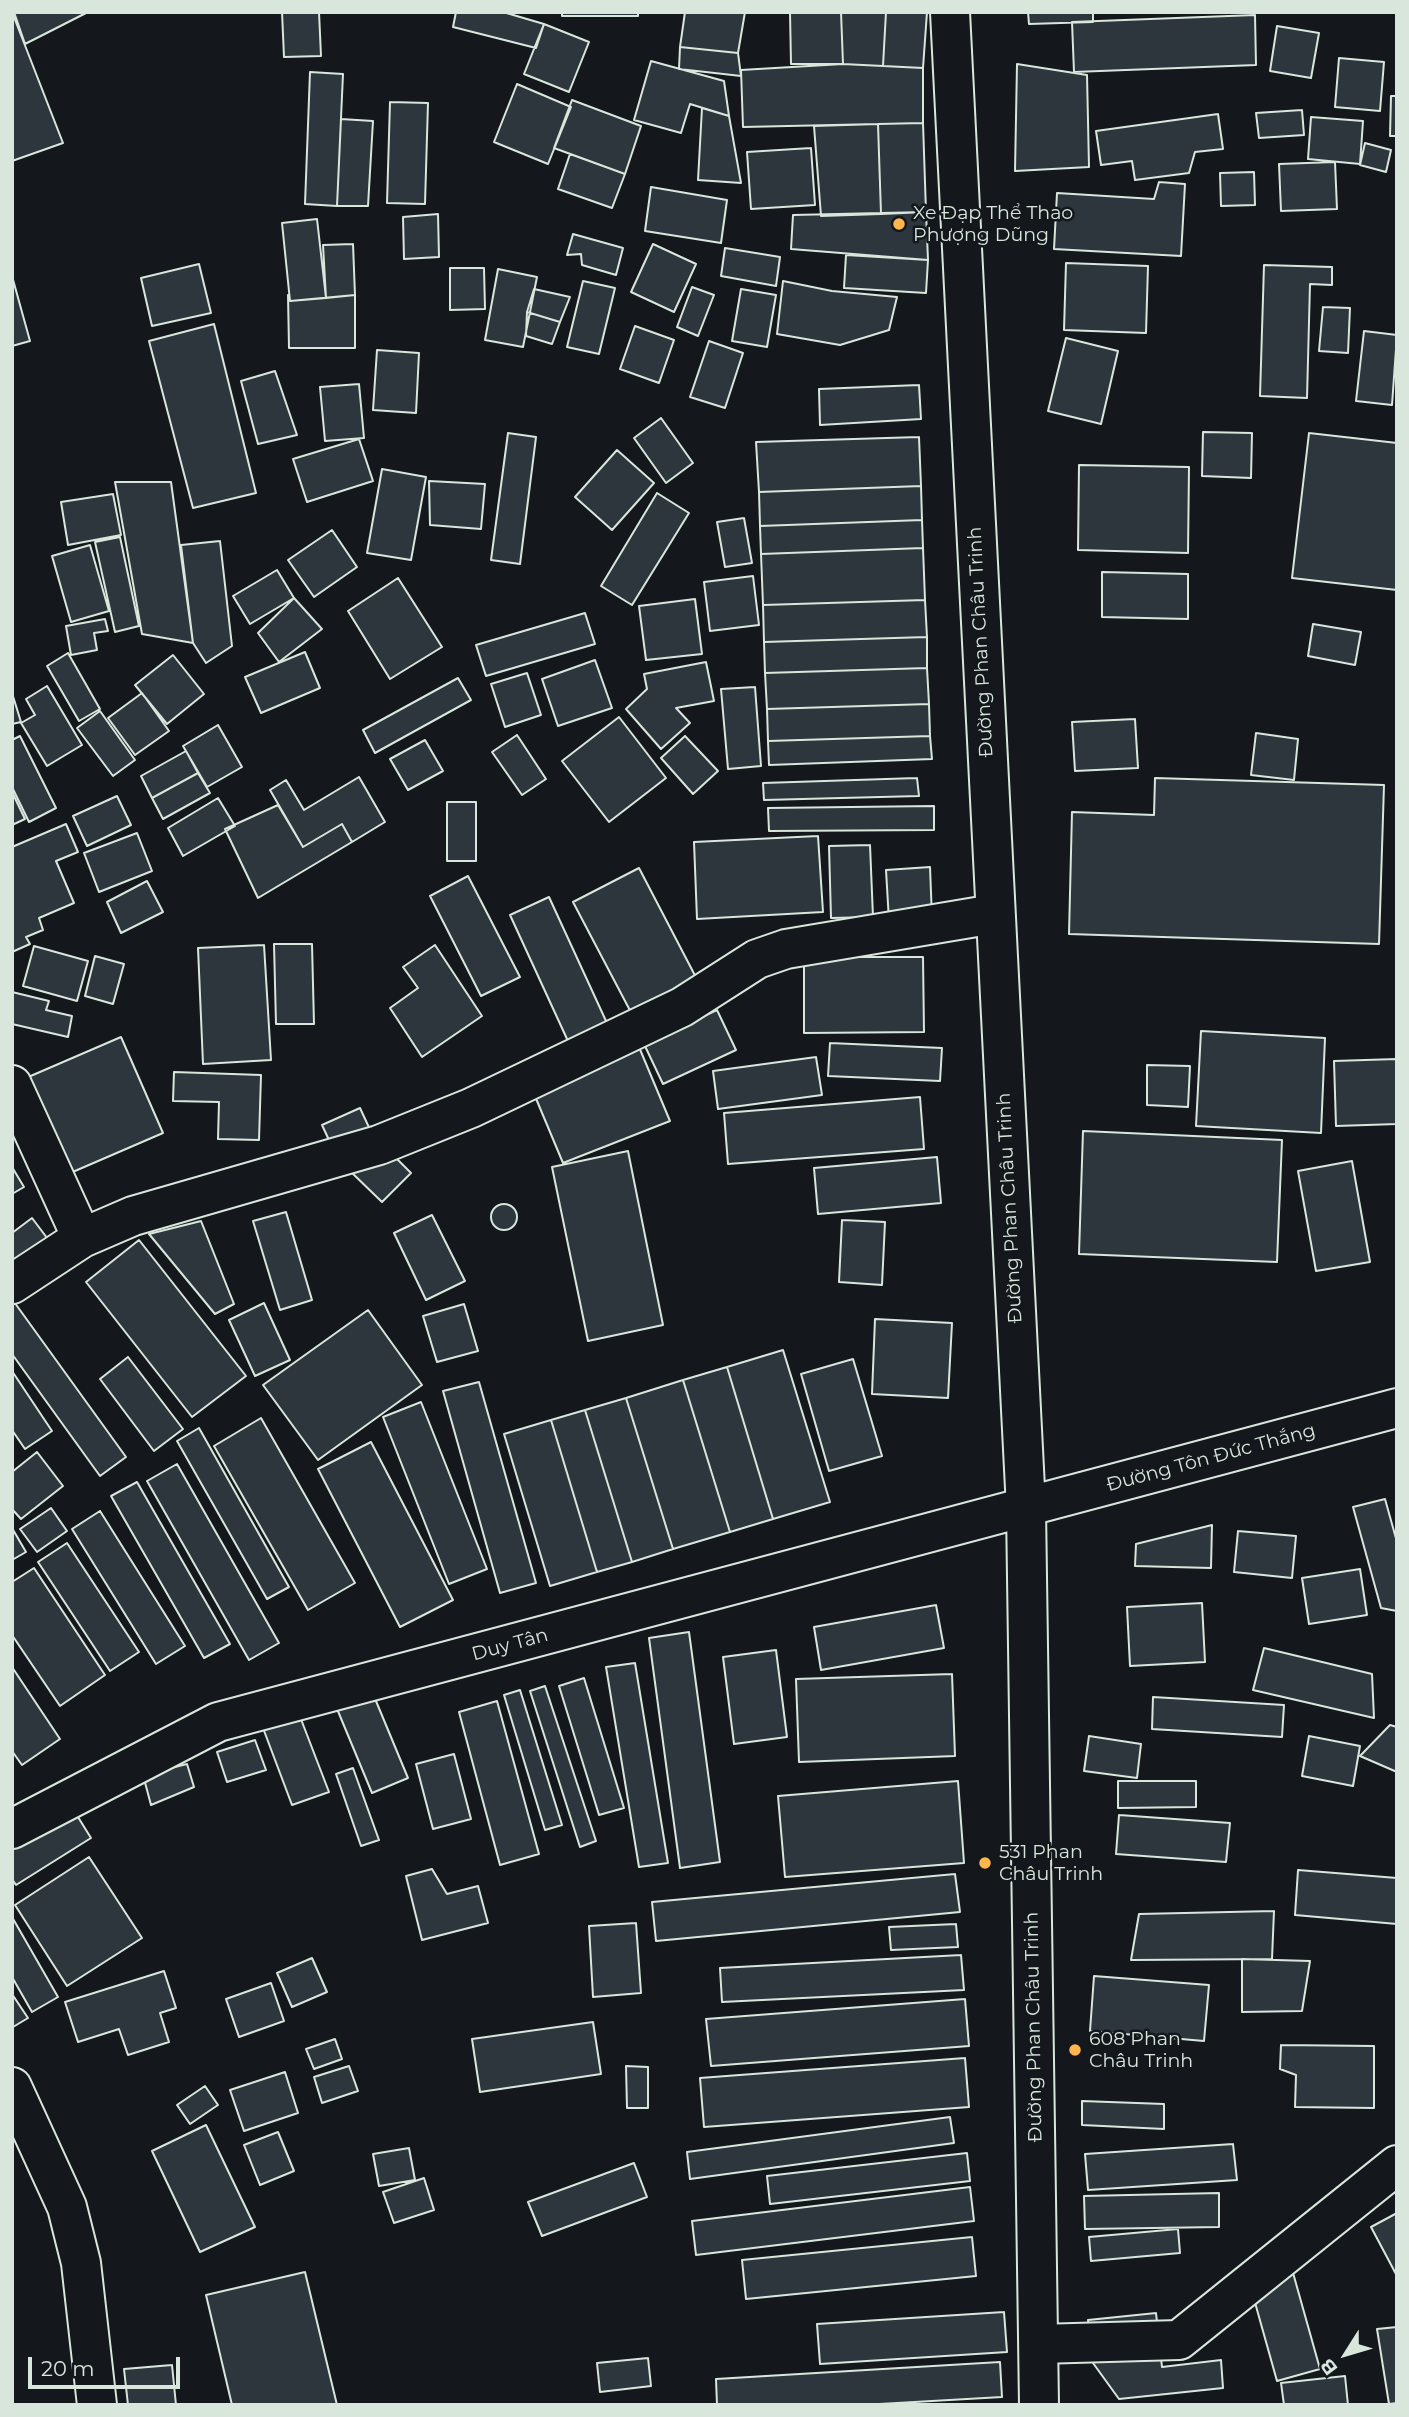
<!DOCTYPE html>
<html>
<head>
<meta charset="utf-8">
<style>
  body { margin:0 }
  #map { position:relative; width:1409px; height:2417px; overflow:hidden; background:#14181c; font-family:Montserrat,sans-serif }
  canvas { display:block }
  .frame { position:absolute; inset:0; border:14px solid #d8e6dc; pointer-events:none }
  .north { position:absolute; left:1311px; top:2319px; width:70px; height:70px; -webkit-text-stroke:5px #14181c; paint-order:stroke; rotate:233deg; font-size:19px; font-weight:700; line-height:28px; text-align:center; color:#d8e6dc }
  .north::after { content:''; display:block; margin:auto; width:24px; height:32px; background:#d8e6dc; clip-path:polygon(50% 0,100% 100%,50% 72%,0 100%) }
  .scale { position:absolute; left:28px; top:2357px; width:152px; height:32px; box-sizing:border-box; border:4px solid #d8e6dc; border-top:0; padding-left:9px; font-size:21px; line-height:24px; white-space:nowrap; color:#d8e6dc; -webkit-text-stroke:5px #14181c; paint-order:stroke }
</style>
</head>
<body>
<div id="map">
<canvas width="1409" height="2417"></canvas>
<div class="frame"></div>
<div class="north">B</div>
<div class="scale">20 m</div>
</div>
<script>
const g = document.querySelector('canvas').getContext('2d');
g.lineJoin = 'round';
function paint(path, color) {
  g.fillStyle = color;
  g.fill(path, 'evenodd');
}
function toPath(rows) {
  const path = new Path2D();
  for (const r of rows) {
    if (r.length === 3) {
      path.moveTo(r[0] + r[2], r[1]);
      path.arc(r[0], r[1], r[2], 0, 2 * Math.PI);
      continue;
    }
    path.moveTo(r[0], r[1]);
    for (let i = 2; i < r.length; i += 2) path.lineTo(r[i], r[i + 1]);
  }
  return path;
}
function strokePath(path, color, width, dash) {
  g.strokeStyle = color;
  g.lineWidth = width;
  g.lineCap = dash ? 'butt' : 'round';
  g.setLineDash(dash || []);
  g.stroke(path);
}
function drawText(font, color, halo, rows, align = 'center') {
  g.font = font + ' Montserrat,sans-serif';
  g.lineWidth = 5;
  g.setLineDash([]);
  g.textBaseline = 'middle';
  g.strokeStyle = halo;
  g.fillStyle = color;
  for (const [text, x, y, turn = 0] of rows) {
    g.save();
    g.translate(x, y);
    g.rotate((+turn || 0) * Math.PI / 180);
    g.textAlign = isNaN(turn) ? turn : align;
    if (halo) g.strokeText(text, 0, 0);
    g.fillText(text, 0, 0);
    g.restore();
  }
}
const building = toPath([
  [12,12,63,143,12,161,12,12],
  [14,12,88,12,25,44,14,12],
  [282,12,319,12,321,56,284,57,282,12],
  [456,12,503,12,544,24,536,48,453,27,456,12],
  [562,12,638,12,638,16,562,16,562,12],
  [685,12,745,12,738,53,680,47,685,12],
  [790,12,841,12,843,64,791,64,790,12],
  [841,12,886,12,883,66,843,64,841,12],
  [886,12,927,12,923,68,883,66,886,12],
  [1028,12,1093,12,1093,22,1029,24,1028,12],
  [1255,15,1256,65,1074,72,1072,22,1255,15],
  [544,24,589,42,569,92,524,74,544,24],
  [1277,26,1319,33,1311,78,1270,71,1277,26],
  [680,47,738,53,741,76,679,69,680,47],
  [1339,58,1384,62,1380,111,1335,107,1339,58],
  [651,61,724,81,729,116,690,104,681,133,634,120,651,61],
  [843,64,923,68,923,123,743,127,741,70,843,64],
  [1017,64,1087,75,1089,167,1015,171,1017,64],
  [310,72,343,74,337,206,305,204,310,72],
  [517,84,571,107,548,164,494,142,517,84],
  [1391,96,1397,96,1397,136,1390,136,1391,96],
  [572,100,641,126,625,174,554,148,572,100],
  [390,102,428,103,425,204,387,203,390,102],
  [702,108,729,116,741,183,698,180,702,108],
  [1302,110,1304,135,1259,138,1256,113,1302,110],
  [1218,114,1223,149,1195,152,1189,173,1135,180,1132,161,1101,165,1096,131,1218,114],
  [1311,117,1363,121,1360,164,1308,159,1311,117],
  [341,119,373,121,368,206,337,206,341,119],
  [923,123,926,212,881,214,878,124,923,123],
  [878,124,881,214,821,216,814,126,878,124],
  [1365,143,1391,150,1386,172,1360,165,1365,143],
  [811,148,815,205,751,209,747,152,811,148],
  [570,154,625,174,612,208,558,189,570,154],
  [1335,162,1337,209,1281,211,1279,164,1335,162],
  [1254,172,1255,205,1221,206,1220,173,1254,172],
  [1159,182,1185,184,1181,256,1054,249,1057,193,1154,199,1159,182],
  [651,187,727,200,721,243,645,231,651,187],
  [926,212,928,260,791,249,793,215,926,212],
  [438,214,439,257,404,259,403,217,438,214],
  [317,219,326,298,290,301,282,223,317,219],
  [573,234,623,248,616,275,582,265,581,254,567,255,573,234],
  [353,244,355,295,326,298,323,245,353,244],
  [653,244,696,264,674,312,631,292,653,244],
  [725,248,780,257,776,286,721,276,725,248],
  [846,255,928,260,926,293,844,288,846,255],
  [1066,263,1148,266,1146,333,1064,330,1066,263],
  [199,264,211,313,152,326,141,278,199,264],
  [1264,265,1332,267,1332,285,1310,284,1307,398,1260,396,1264,265],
  [450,268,484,268,485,309,450,310,450,268],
  [498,269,537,277,523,347,485,340,498,269],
  [12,276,30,341,12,346,12,276],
  [583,281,615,288,599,354,567,347,583,281],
  [783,281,832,291,897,297,889,330,840,345,777,334,783,281],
  [692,287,714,295,698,336,677,327,692,287],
  [534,289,570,297,560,322,527,312,534,289],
  [741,289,776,295,767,347,732,341,741,289],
  [288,295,290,301,355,295,355,348,289,348,288,295],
  [1323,307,1350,308,1348,353,1319,351,1323,307],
  [527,312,560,322,552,344,526,336,527,312],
  [214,324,256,493,193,508,149,341,214,324],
  [635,326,674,340,659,383,620,369,635,326],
  [1364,331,1397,335,1392,405,1356,401,1364,331],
  [1066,338,1118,351,1101,424,1048,411,1066,338],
  [709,341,743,353,725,408,690,397,709,341],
  [377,350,419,353,416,413,373,410,377,350],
  [275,371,297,435,258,444,241,381,275,371],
  [359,384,364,438,325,441,320,387,359,384],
  [919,385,921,419,820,425,819,389,919,385],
  [661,418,693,463,666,483,634,438,661,418],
  [1203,432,1252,433,1251,478,1202,476,1203,432],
  [508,433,536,437,520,564,491,560,508,433],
  [1309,433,1397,443,1397,590,1292,578,1309,433],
  [919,437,921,486,759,492,756,442,919,437],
  [359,439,373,481,307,502,293,459,359,439],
  [617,450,654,483,612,530,575,497,617,450],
  [1079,465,1189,467,1188,553,1078,550,1079,465],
  [382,469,426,477,411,560,367,553,382,469],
  [429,481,485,484,481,529,430,525,429,481],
  [115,482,171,482,193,643,142,634,115,482],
  [921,486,922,520,760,526,759,492,921,486],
  [657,493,689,513,632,605,601,586,657,493],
  [113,494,121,535,68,545,61,502,113,494],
  [744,518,752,563,725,567,717,522,744,518],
  [922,520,923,548,761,554,760,526,922,520],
  [332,530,357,567,314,597,288,560,332,530],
  [120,537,139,626,115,632,95,542,120,537],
  [220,541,232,646,206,663,193,643,181,545,220,541],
  [90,545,109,611,71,622,52,556,90,545],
  [923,548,925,600,763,605,761,554,923,548],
  [277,570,294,598,250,624,233,596,277,570],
  [1102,572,1188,574,1188,619,1102,617,1102,572],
  [753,576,759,625,710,631,704,582,753,576],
  [398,578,442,647,390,679,348,611,398,578],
  [294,598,322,629,279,662,258,633,294,598],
  [695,599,702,654,646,660,639,606,695,599],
  [925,600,927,637,764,642,763,605,925,600],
  [585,613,595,644,486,676,476,645,585,613],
  [105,619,108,631,94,633,97,650,71,655,66,626,105,619],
  [1313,624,1361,632,1355,665,1308,656,1313,624],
  [927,637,927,668,765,673,764,642,927,637],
  [305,652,320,688,261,713,245,677,305,652],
  [68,653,100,709,79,721,47,666,68,653],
  [173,655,204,694,167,724,135,685,173,655],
  [595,660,612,708,558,726,542,679,595,660],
  [706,662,714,701,676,708,690,723,661,749,626,709,647,689,644,674,706,662],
  [927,668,929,704,767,709,765,673,927,668],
  [527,673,541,715,505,727,491,684,527,673],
  [458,678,471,700,375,753,363,730,458,678],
  [47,686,82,745,47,766,21,723,35,715,26,699,47,686],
  [755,687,761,766,728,769,721,689,755,687],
  [12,693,21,722,12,724,12,693],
  [142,693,169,731,135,755,108,718,142,693],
  [929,704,930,736,768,741,767,709,929,704],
  [100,711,135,760,113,776,77,728,100,711],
  [619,717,666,778,609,822,562,761,619,717],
  [1135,719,1138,768,1075,771,1072,722,1135,719],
  [218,725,242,767,207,787,183,746,218,725],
  [1256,733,1298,739,1294,780,1251,775,1256,733],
  [517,735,546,779,522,795,492,752,517,735],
  [20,736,56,808,29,822,12,787,12,740,20,736],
  [685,736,718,771,693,794,661,758,685,736],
  [930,736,932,759,769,765,768,741,930,736],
  [425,740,443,771,408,790,390,759,425,740],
  [186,751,198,773,152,798,141,776,186,751],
  [198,773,210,793,163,819,152,798,198,773],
  [359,777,385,822,352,842,342,824,303,847,270,790,286,780,304,810,359,777],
  [917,778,919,796,764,800,763,783,917,778],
  [1155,778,1384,785,1379,944,1069,934,1072,812,1154,815,1155,778],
  [12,792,25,819,12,825,12,792],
  [117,796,131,825,87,846,73,816,117,796],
  [218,798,235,826,183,856,168,828,218,798],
  [447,802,476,802,476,861,447,861,447,802],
  [278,805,303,847,342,824,352,842,258,898,225,829,278,805],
  [934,806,934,830,769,831,768,808,934,806],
  [66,824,78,852,56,861,74,903,39,918,43,930,26,937,30,944,12,952,12,847,66,824],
  [137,833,152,871,99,892,84,853,137,833],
  [818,836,823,912,697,919,694,842,818,836],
  [870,845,873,917,831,918,829,846,870,845],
  [930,867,932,918,889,921,886,870,930,867],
  [639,868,701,987,635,1020,573,902,639,868],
  [468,876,520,977,481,996,430,896,468,876],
  [147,881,163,912,121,933,107,902,147,881],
  [549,897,612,1034,573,1052,510,915,549,897],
  [274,944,312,944,314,1024,276,1024,274,944],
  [264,945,271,1060,203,1064,198,948,264,945],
  [435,945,482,1016,422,1057,390,1008,418,988,403,967,435,945],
  [34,946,88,961,77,1001,23,986,34,946],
  [95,956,124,964,113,1004,85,996,95,956],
  [804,957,923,957,924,1032,804,1033,804,957],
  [12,992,49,1001,46,1010,72,1016,68,1037,12,1024,12,992],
  [717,1010,736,1050,663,1084,644,1044,717,1010],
  [1201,1031,1325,1038,1321,1133,1196,1126,1201,1031],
  [121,1037,163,1133,68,1174,26,1078,121,1037],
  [830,1043,942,1048,940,1081,828,1076,830,1043],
  [639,1047,670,1121,563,1163,532,1089,639,1047],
  [816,1057,822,1095,718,1109,713,1071,816,1057],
  [1397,1059,1397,1124,1336,1126,1334,1061,1397,1059],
  [1147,1065,1190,1066,1188,1107,1147,1105,1147,1065],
  [174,1072,261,1075,259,1140,218,1139,219,1102,173,1101,174,1072],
  [920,1097,924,1149,728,1164,724,1113,920,1097],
  [360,1108,373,1136,335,1153,322,1125,360,1108],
  [1083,1131,1282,1140,1277,1262,1079,1254,1083,1131],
  [628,1151,663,1325,588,1341,552,1167,628,1151],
  [390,1152,411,1173,382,1202,349,1170,390,1152],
  [937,1157,941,1203,818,1214,814,1168,937,1157],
  [1352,1161,1370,1262,1316,1271,1298,1171,1352,1161],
  [12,1167,24,1187,12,1194,12,1167],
  [504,1217,13],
  [286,1212,312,1300,280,1310,253,1221,286,1212],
  [432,1215,465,1281,426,1300,394,1233,432,1215],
  [32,1218,66,1263,12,1278,12,1233,32,1218],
  [842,1220,885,1222,882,1285,839,1282,842,1220],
  [201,1221,234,1304,215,1314,149,1234,201,1221],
  [139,1240,246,1376,192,1417,86,1282,139,1240],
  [12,1299,126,1457,100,1476,12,1354,12,1299],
  [264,1303,290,1360,255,1376,229,1320,264,1303],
  [464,1304,478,1351,437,1362,423,1316,464,1304],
  [368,1310,422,1385,318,1460,263,1385,368,1310],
  [875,1319,952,1323,948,1398,872,1394,875,1319],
  [783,1350,830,1502,773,1519,727,1367,783,1350],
  [128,1357,183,1429,154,1451,100,1379,128,1357],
  [853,1359,882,1456,829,1471,801,1374,853,1359],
  [727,1367,773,1519,730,1532,683,1380,727,1367],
  [12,1371,52,1431,25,1449,12,1430,12,1371],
  [683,1380,730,1532,673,1549,626,1398,683,1380],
  [479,1382,536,1583,500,1593,443,1391,479,1382],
  [626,1398,673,1549,632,1562,585,1410,626,1398],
  [421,1402,487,1569,449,1584,383,1417,421,1402],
  [585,1410,632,1562,597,1572,551,1420,585,1410],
  [261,1418,355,1583,308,1610,214,1446,261,1418],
  [551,1420,597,1572,550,1586,504,1434,551,1420],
  [199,1428,289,1587,267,1599,177,1441,199,1428],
  [371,1442,453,1600,400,1627,318,1469,371,1442],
  [37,1452,63,1486,21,1519,12,1509,12,1472,37,1452],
  [177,1464,279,1643,249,1660,147,1481,177,1464],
  [137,1482,230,1644,204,1658,111,1496,137,1482],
  [1385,1499,1397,1542,1397,1611,1381,1608,1353,1507,1385,1499],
  [51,1508,67,1531,37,1552,20,1529,51,1508],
  [100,1511,185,1646,156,1664,72,1529,100,1511],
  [1212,1525,1211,1568,1135,1566,1136,1544,1212,1525],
  [12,1528,26,1552,12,1560,12,1528],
  [1238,1531,1296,1536,1292,1578,1234,1572,1238,1531],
  [67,1543,139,1652,110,1671,38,1562,67,1543],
  [34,1568,105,1675,60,1706,12,1635,12,1582,34,1568],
  [1360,1569,1367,1615,1309,1624,1302,1578,1360,1569],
  [1202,1603,1205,1662,1130,1666,1127,1607,1202,1603],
  [936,1605,944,1648,821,1670,814,1627,936,1605],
  [689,1632,720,1862,680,1868,649,1638,689,1632],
  [1264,1648,1372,1674,1374,1718,1253,1690,1264,1648],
  [776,1650,787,1737,734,1744,723,1657,776,1650],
  [635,1663,668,1863,639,1867,606,1667,635,1663],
  [12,1667,60,1739,22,1765,12,1751,12,1667],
  [952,1674,955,1756,799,1762,796,1679,952,1674],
  [584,1678,624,1808,599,1815,559,1686,584,1678],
  [545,1686,596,1841,580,1847,530,1691,545,1686],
  [371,1689,408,1778,372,1793,335,1704,371,1689],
  [520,1690,562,1825,545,1830,504,1695,520,1690],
  [1153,1697,1284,1705,1282,1737,1152,1729,1153,1697],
  [497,1701,539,1854,500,1865,459,1712,497,1701],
  [299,1714,329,1792,292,1805,263,1728,299,1714],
  [1390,1725,1397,1727,1397,1772,1360,1756,1390,1725],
  [1089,1736,1141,1744,1137,1778,1084,1771,1089,1736],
  [1309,1736,1360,1746,1353,1786,1302,1776,1309,1736],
  [255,1740,266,1770,227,1782,217,1752,255,1740],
  [454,1754,471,1819,433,1829,416,1764,454,1754],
  [187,1764,194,1787,151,1805,143,1775,187,1764],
  [353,1768,379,1840,361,1846,336,1774,353,1768],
  [958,1781,964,1863,785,1877,778,1796,958,1781],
  [1118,1781,1196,1781,1196,1807,1118,1808,1118,1781],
  [73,1809,91,1838,16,1885,12,1879,12,1847,73,1809],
  [1119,1815,1230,1823,1226,1862,1116,1854,1119,1815],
  [89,1857,142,1938,67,1986,15,1905,89,1857],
  [432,1869,447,1894,478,1886,488,1923,422,1940,406,1876,432,1869],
  [1298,1870,1397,1878,1397,1924,1295,1915,1298,1870],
  [955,1874,960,1912,656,1941,652,1902,955,1874],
  [1274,1911,1272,1959,1131,1960,1139,1914,1274,1911],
  [12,1917,58,1997,32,2012,12,1977,12,1917],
  [636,1923,641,1993,593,1997,589,1926,636,1923],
  [956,1924,958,1947,891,1950,889,1927,956,1924],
  [961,1955,964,1990,722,2002,720,1968,961,1955],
  [312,1958,327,1992,292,2007,277,1973,312,1958],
  [1242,1959,1310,1961,1302,2011,1242,2012,1242,1959],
  [164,1971,176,2008,160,2013,169,2042,128,2055,119,2029,78,2042,65,2002,164,1971],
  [1094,1976,1209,1985,1204,2041,1090,2031,1094,1976],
  [271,1983,284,2021,239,2037,226,1999,271,1983],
  [12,1994,28,2018,13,2027,12,2026,12,1994],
  [965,1999,969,2046,711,2066,706,2019,965,1999],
  [593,2022,601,2074,480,2092,472,2039,593,2022],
  [335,2039,342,2059,314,2069,306,2049,335,2039],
  [1281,2045,1374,2046,1374,2108,1295,2107,1296,2075,1280,2069,1281,2045],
  [965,2058,969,2107,704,2127,700,2078,965,2058],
  [349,2066,358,2091,322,2103,314,2077,349,2066],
  [626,2066,648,2067,648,2108,627,2108,626,2066],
  [285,2072,298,2113,244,2131,230,2090,285,2072],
  [205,2086,218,2105,190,2124,177,2105,205,2086],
  [1082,2101,1164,2104,1164,2129,1082,2125,1082,2101],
  [950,2117,954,2143,690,2179,687,2152,950,2117],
  [206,2125,255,2227,200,2252,152,2151,206,2125],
  [278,2132,294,2171,260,2185,244,2145,278,2132],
  [1233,2144,1237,2180,1088,2190,1085,2154,1233,2144],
  [409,2148,415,2180,379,2186,373,2154,409,2148],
  [967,2153,970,2181,770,2204,767,2176,967,2153],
  [634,2163,647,2197,542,2236,528,2202,634,2163],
  [424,2178,434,2210,394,2223,383,2192,424,2178],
  [970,2187,974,2221,696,2255,692,2221,970,2187],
  [1219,2193,1219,2227,1085,2229,1084,2196,1219,2193],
  [1397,2213,1397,2276,1371,2227,1397,2213],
  [1178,2229,1180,2253,1091,2261,1089,2237,1178,2229],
  [972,2237,976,2276,746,2299,742,2260,972,2237],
  [1288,2255,1320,2369,1277,2381,1245,2267,1288,2255],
  [305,2272,337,2405,232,2405,206,2295,305,2272],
  [1004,2312,1007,2352,820,2364,817,2324,1004,2312],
  [1156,2313,1162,2367,1221,2360,1223,2388,1119,2399,1093,2363,1088,2320,1156,2313],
  [1397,2327,1397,2403,1389,2404,1377,2329,1397,2327],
  [648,2358,651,2386,600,2392,597,2363,648,2358],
  [1000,2362,1002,2397,862,2405,717,2405,716,2379,1000,2362],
  [172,2365,176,2405,128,2405,124,2369,172,2365],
  [1345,2376,1348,2405,1284,2405,1281,2383,1345,2376]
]);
const street = toPath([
  [12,1085,82,1238],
  [12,1284,82,1238,133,1216,379,1145,471,1108,682,1007,757,959,786,949,994,914],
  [12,2087,67,2207,81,2263,97,2405],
  [1039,2344,1179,2340,1397,2165]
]);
const secondary = toPath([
  [12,1829,218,1722,1397,1408]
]);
const primary = toPath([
  [950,12,1026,1508,1039,2405]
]);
const markers = [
  [899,224,7,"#ffb74d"],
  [985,1863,7,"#ffb74d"],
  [1075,2050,7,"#ffb74d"]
];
const poiNames = [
  ["Xe Đạp Thể Thao",913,213],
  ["Phượng Dũng",913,235],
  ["531 Phan",999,1852],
  ["Châu Trinh",999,1874],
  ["608 Phan",1089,2039],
  ["Châu Trinh",1089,2061]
];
const streetNames = [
  ["Đường Phan Châu Trinh",981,642,-93],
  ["Đường Phan Châu Trinh",1010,1208,-93],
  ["Đường Tôn Đức Thắng",1211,1458,-15],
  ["Duy Tân",510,1645,-15],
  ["Đường Phan Châu Trinh",1034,2027,-91]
];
paint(building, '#2c363c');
strokePath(building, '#d8e6dc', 2);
strokePath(street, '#d8e6dc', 42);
strokePath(secondary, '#d8e6dc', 42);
strokePath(primary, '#d8e6dc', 42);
strokePath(street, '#14181c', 38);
strokePath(secondary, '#14181c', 38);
strokePath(primary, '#14181c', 38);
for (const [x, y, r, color] of markers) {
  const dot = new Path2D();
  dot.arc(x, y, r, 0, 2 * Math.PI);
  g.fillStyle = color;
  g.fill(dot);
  strokePath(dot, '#14181c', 2.5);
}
drawText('19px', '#d8e6dc', '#14181c', poiNames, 'left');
drawText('19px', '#d8e6dc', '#14181c', streetNames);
</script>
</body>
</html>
